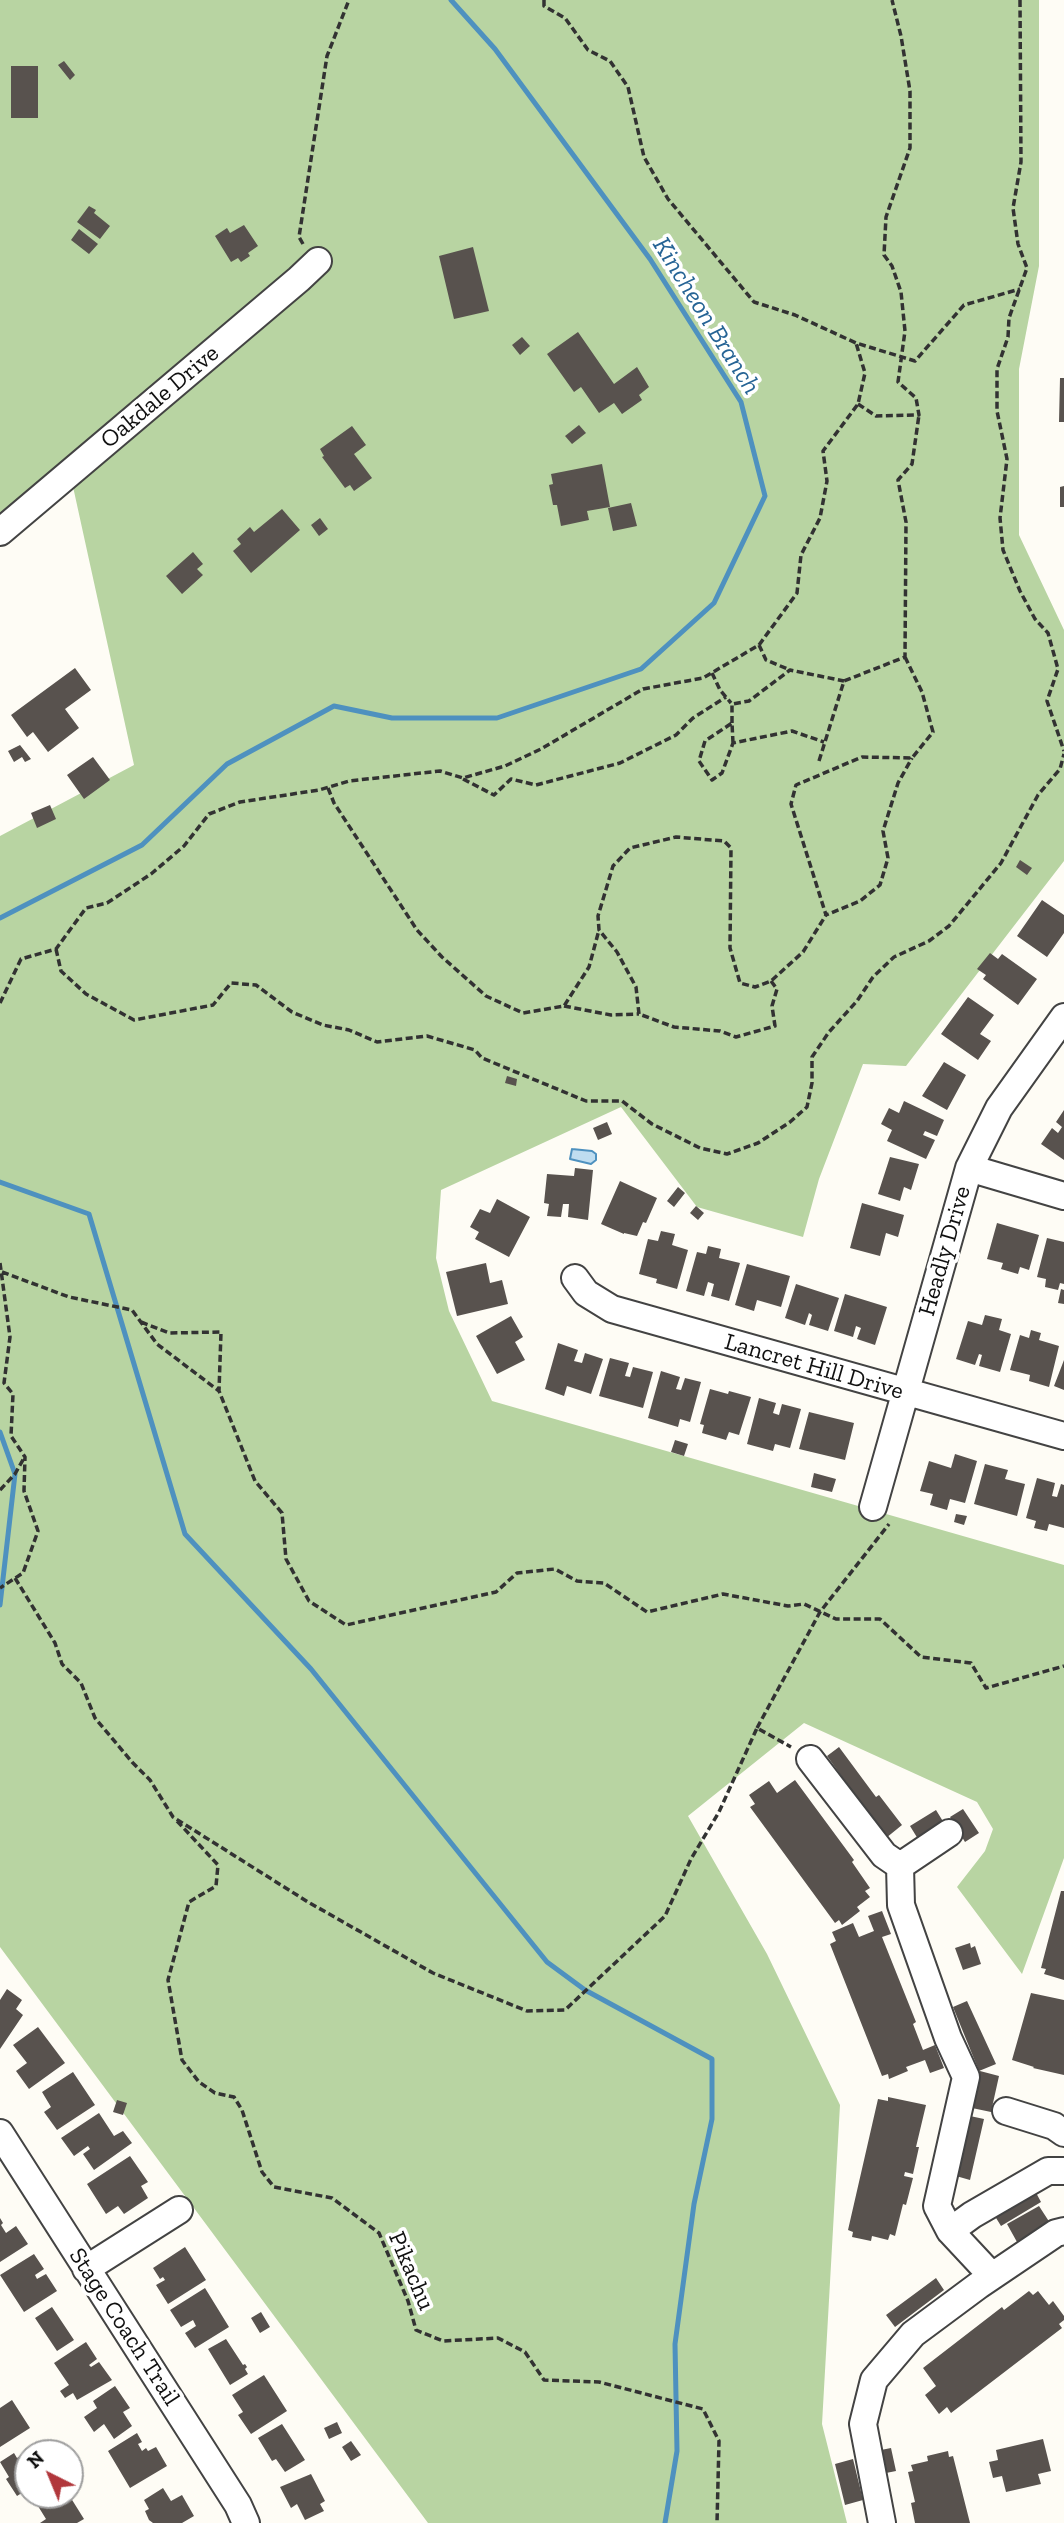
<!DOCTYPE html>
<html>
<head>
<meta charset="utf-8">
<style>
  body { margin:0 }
  #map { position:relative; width:1064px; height:2523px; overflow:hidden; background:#fefcf5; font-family:"Zilla Slab",serif }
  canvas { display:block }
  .north { position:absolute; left:14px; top:2439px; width:70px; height:70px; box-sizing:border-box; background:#fff; border:2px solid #9f9f9f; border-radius:50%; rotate:317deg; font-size:19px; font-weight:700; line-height:28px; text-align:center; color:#101010 }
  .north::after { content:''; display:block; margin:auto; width:24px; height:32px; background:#b1373c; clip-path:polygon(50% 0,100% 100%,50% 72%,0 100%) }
</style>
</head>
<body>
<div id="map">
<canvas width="1064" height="2523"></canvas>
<div class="north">N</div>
</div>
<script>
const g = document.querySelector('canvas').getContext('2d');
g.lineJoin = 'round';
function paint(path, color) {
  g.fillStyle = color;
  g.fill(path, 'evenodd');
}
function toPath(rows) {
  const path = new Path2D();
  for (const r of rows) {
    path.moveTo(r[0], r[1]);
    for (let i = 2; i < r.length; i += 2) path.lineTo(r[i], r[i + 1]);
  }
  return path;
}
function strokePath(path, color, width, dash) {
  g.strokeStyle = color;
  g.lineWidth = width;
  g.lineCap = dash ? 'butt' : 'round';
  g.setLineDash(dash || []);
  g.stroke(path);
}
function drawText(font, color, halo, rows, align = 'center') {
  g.font = font + ' "Zilla Slab",serif';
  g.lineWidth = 7;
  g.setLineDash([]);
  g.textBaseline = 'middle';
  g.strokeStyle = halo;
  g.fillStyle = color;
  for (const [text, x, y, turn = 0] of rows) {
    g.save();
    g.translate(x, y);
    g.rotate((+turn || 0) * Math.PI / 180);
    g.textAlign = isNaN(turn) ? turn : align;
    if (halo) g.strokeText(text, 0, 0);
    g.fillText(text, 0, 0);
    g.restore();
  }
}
const forest = toPath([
  [0,0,1039,0,1039,266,1019,369,1019,535,1064,630,1064,861,906,1066,863,1064,819,1179,803,1237,697,1207,621,1107,441,1190,436,1258,449,1311,492,1401,1064,1565,1064,1858,1022,1974,957,1887,985,1851,993,1829,977,1802,804,1723,688,1816,767,1954,840,2105,822,2424,847,2523,428,2523,0,1947,0,836,134,765,70,473,0,532]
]);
const water = toPath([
  [572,1149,592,1151,596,1154,596,1160,591,1164,570,1159,572,1149]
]);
const stream = toPath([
  [0,918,142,845,227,764,334,706,392,718,497,718,641,669,714,603,765,496,741,402,650,259,495,49,451,0],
  [0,1182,89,1214,185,1534,311,1669,547,1962,585,1990,712,2059,712,2119,694,2204,675,2344,677,2451,665,2523],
  [0,1432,15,1474,0,1605]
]);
const building = toPath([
  [64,61,75,75,70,80,58,65],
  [11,66,38,66,38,118,11,118],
  [89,206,96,210,94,213,110,226,100,239,77,222],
  [244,225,258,246,248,253,250,256,241,262,238,258,231,262,215,236,227,228,230,233],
  [79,229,98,244,89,254,71,240],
  [473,247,489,311,454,319,439,256],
  [578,332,614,384,637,367,649,387,639,395,642,400,622,414,614,403,599,413,581,387,574,392,547,354],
  [522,337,530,346,520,355,512,345],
  [1060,378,1064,378,1064,422,1059,422],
  [579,425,586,433,572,444,565,436],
  [352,426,366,445,354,454,372,478,354,491,350,485,345,488,322,457,324,456,320,449],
  [602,464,610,507,587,511,589,520,561,526,557,505,553,505,549,485,553,484,551,474],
  [1064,486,1064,507,1060,507,1060,487],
  [631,503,637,526,613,531,608,508],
  [282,509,300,530,251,573,233,551,241,544,237,539,250,527,254,532],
  [320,518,328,529,319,536,311,525],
  [193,552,203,564,197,569,203,575,182,594,166,576],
  [75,668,91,690,65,709,79,728,48,752,33,732,27,737,11,715],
  [20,745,31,759,25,762,22,757,14,762,8,751],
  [93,757,110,780,84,799,67,775],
  [50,805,56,819,37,828,31,813],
  [1020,860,1032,868,1027,875,1016,867],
  [1042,900,1064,915,1064,933,1047,957,1017,936],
  [990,953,998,959,1002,954,1037,979,1018,1005,983,979,986,975,977,969],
  [968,997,994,1015,980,1034,991,1041,978,1060,941,1034],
  [944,1062,966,1075,947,1110,922,1096],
  [507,1076,517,1079,516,1086,505,1083],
  [904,1101,944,1120,937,1136,925,1131,923,1135,935,1140,926,1159,887,1141,892,1130,881,1124,889,1108,899,1113],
  [1064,1110,1064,1160,1041,1144,1052,1128,1058,1133,1062,1127,1056,1122],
  [607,1122,612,1134,598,1140,593,1128],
  [890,1157,919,1164,911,1190,904,1187,900,1201,878,1194],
  [575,1168,593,1170,588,1220,568,1217,569,1204,563,1204,561,1217,547,1216,549,1204,544,1203,547,1174,574,1176],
  [620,1181,657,1198,646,1223,643,1222,637,1236,624,1233,624,1234,601,1224],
  [678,1187,685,1193,674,1207,667,1201],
  [497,1199,530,1217,509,1257,475,1239,479,1232,470,1227,480,1209,490,1213],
  [862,1203,904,1215,898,1237,886,1233,880,1256,850,1248],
  [696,1206,704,1213,698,1220,690,1213],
  [997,1223,1039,1235,1029,1270,1020,1267,1018,1274,1001,1269,1003,1263,987,1259],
  [661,1231,675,1234,672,1245,688,1250,677,1289,656,1283,657,1279,639,1274,648,1239,658,1241],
  [1047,1238,1064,1242,1064,1284,1060,1283,1058,1290,1045,1287,1046,1279,1037,1277],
  [708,1246,721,1249,719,1258,740,1263,729,1301,711,1296,714,1284,708,1282,704,1296,686,1291,697,1252,706,1254],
  [486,1263,490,1283,502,1280,508,1304,457,1316,446,1272],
  [747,1264,790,1276,781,1307,757,1300,754,1311,735,1305],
  [796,1284,839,1298,828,1331,809,1325,812,1315,809,1313,805,1325,785,1318],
  [1061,1289,1064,1290,1064,1304,1058,1303],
  [845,1294,887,1307,875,1345,857,1339,861,1328,856,1326,853,1337,834,1331],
  [985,1315,1002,1319,999,1330,1011,1334,1000,1372,979,1366,982,1355,979,1354,975,1365,956,1359,968,1321,982,1325],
  [511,1316,523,1337,515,1342,525,1360,497,1374,476,1336],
  [1031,1330,1041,1333,1039,1340,1059,1346,1049,1387,1029,1381,1030,1375,1010,1370,1020,1335,1029,1338],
  [558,1343,578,1350,574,1361,582,1363,585,1353,603,1359,591,1394,567,1386,564,1396,545,1389],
  [610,1358,629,1363,625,1376,630,1377,633,1367,653,1372,643,1408,599,1396],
  [1064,1360,1064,1390,1054,1386],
  [661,1371,680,1377,676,1389,681,1390,685,1378,701,1382,690,1422,680,1419,678,1427,648,1418],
  [710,1389,728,1394,729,1391,751,1397,739,1435,729,1432,726,1440,702,1433,704,1425,700,1424],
  [759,1398,776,1403,773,1413,779,1415,782,1404,801,1409,790,1448,775,1444,773,1451,747,1444],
  [809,1412,854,1423,845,1460,799,1449],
  [675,1440,688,1444,684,1456,671,1452],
  [955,1454,977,1461,965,1503,950,1499,947,1510,930,1505,933,1494,920,1491,929,1461,951,1468],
  [985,1464,1008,1470,1005,1479,1025,1484,1017,1516,974,1504],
  [814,1473,836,1479,832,1492,811,1487],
  [1037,1478,1055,1483,1052,1496,1057,1497,1061,1484,1064,1485,1064,1528,1049,1524,1047,1531,1034,1528,1036,1521,1026,1518],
  [956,1514,967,1516,964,1525,954,1522],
  [839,1747,876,1797,879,1795,902,1825,886,1838,827,1756],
  [795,1780,854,1860,852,1862,870,1888,865,1891,870,1897,857,1907,860,1911,842,1925,839,1920,835,1923,750,1807,755,1804,749,1795,769,1781,777,1793],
  [963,1809,979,1833,965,1842,950,1817],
  [936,1810,944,1823,918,1839,910,1826],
  [1061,1891,1064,1891,1064,1980,1044,1974,1046,1969,1041,1968],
  [882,1911,891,1934,882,1937,916,2022,913,2024,923,2050,935,2045,944,2068,930,2073,925,2060,906,2067,908,2071,889,2079,888,2074,882,2076,830,1944,836,1941,832,1932,853,1923,859,1937,874,1931,868,1916],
  [970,1943,971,1948,975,1946,981,1964,963,1970,955,1948],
  [7,1989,22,2000,16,2009,23,2015,0,2049,0,2000],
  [1031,1993,1064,2000,1064,2075,1033,2068,1034,2067,1012,2060],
  [967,2001,996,2064,979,2071,953,2007],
  [38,2027,65,2063,29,2089,16,2071,27,2063,13,2045],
  [980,2071,999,2076,991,2112,972,2108],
  [73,2072,95,2105,57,2130,44,2112,51,2107,42,2092],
  [888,2097,926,2105,916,2147,919,2147,913,2174,905,2172,904,2176,913,2178,906,2205,903,2204,895,2236,890,2234,888,2240,872,2236,871,2241,852,2237,853,2232,848,2230,878,2099,888,2101],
  [117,2100,127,2103,123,2115,113,2112],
  [99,2113,114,2136,123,2131,132,2143,94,2170,83,2154,90,2149,88,2146,74,2156,61,2138],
  [970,2116,984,2119,970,2180,956,2176],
  [130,2156,148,2182,141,2186,148,2198,124,2214,118,2206,106,2214,87,2184],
  [1034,2189,1041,2202,1001,2226,993,2213],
  [1039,2206,1050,2223,1017,2242,1007,2224],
  [0,2218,3,2223,1,2225,6,2233,16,2226,28,2244,0,2262],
  [185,2247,206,2280,168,2304,156,2285,165,2280,163,2277,160,2279,153,2268],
  [34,2254,44,2269,35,2275,37,2279,46,2274,57,2291,24,2312,0,2275],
  [936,2278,944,2290,895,2327,886,2315],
  [205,2288,229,2327,195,2348,185,2333,196,2326,193,2320,181,2327,170,2310],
  [1029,2291,1033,2295,1038,2291,1049,2305,1053,2301,1064,2316,1064,2320,1059,2324,1062,2328,951,2413,947,2407,939,2414,925,2395,936,2386,923,2368,1002,2307,1004,2310],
  [52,2307,74,2340,57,2351,35,2318],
  [261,2312,270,2327,260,2333,251,2318],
  [226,2339,243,2365,245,2364,247,2367,245,2369,248,2374,230,2385,208,2349],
  [86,2342,97,2359,89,2365,91,2367,99,2362,112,2380,77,2400,73,2393,65,2398,60,2391,69,2385,54,2363],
  [264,2375,287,2411,251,2434,238,2415,243,2412,232,2395],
  [115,2386,130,2408,123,2412,132,2426,114,2439,104,2424,94,2432,84,2417,97,2408,93,2401],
  [12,2400,30,2428,0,2447,0,2408],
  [337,2422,342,2433,329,2439,324,2428],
  [282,2424,305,2460,285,2472,276,2459,272,2461,258,2438],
  [137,2433,142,2442,138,2444,142,2451,146,2448,148,2451,156,2447,167,2466,130,2488,108,2451],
  [1043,2439,1051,2471,1038,2474,1041,2484,1006,2492,1002,2476,993,2478,989,2462,998,2460,996,2450],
  [351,2441,361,2455,351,2461,342,2447],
  [38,2444,43,2453,28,2453,28,2489,17,2496,6,2479,9,2477,0,2462,14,2453,17,2458],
  [891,2448,896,2471,881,2474,876,2451],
  [948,2451,949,2457,953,2456,970,2523,915,2523,911,2503,915,2502,908,2472,913,2471,911,2465,928,2461,927,2456],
  [853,2459,863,2500,845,2505,835,2464],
  [311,2474,325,2501,320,2504,324,2511,305,2520,297,2504,291,2508,280,2487],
  [163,2488,171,2501,182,2495,194,2516,182,2523,153,2523,149,2520,145,2511,149,2509,144,2500],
  [38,2495,69,2495,84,2519,77,2523,40,2523,46,2519,33,2498]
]);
const path = toPath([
  [544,0,544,6,565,18,588,50,610,61,628,87,644,157,668,199,754,302,795,315,856,343,915,361,964,305,1020,289],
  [1020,0,1021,162,1013,208,1018,244,1027,268,1009,318,1008,337,997,369,997,411,1007,459,1000,518,1003,550,1020,591,1035,619,1048,633,1058,669,1047,701,1064,751],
  [303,244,299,237,327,56,349,0],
  [858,404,876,416,919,415,916,398,898,382,905,331,901,292,892,266,884,255,886,217,910,148,910,91,901,36,892,0],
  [759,645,766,660,790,670],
  [905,657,922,692,933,732,912,758,862,757,796,785,791,804,826,915,860,901,880,885,888,858,883,831,898,783,912,758],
  [712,673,720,690,731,703],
  [732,723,732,704,749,701,790,670,844,681],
  [733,743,732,723,705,741,699,761,712,780,722,773,733,743,792,731,824,742],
  [819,761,844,681,905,657,906,522,898,480,912,464,919,415],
  [463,779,494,795,511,779,536,785,620,763,676,735,693,718,726,697],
  [328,788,334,803,417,930,442,957,486,996,523,1013,564,1006,589,967,599,930],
  [56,949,61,971,86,994,134,1020,213,1005,231,983,256,985,292,1012,323,1025,349,1030,377,1042,427,1036,475,1050,482,1058,586,1101,622,1101,652,1124,700,1148,727,1154,758,1143,790,1122,807,1107,812,1083,812,1057,829,1032,857,1001,873,977,894,957,929,941,949,926,1001,863,1038,795,1060,769,1064,754],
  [771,981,777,989,772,1006,775,1026,736,1037,720,1031,674,1027,639,1014,636,987,617,952,599,930,598,916,613,866,630,848,676,837,724,841,731,848,730,948,740,983,755,987,771,981,803,952,826,915],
  [0,1003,21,959,56,949,86,908,107,903,151,874,184,846,209,814,240,802,319,790,349,781,440,771,463,778,505,766,541,749,643,689,703,678,759,645,797,593,801,555,820,518,827,481,823,451,858,404,865,373,856,343],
  [564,1006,611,1015,639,1014],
  [0,1263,10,1337,4,1383,13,1394,11,1436,25,1457,24,1491,38,1531,23,1573,0,1588],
  [2,1272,69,1297,132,1310,157,1344,219,1391],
  [141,1322,169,1333,221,1332,219,1391,255,1481,282,1513,286,1559,309,1601,346,1625,496,1592,517,1573,555,1569,577,1581,604,1583,647,1612,723,1594,788,1606,804,1604,836,1619,880,1619,921,1657,971,1663,986,1688,1064,1666],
  [0,1490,15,1474,24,1458],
  [15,1578,55,1643,62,1664,81,1683,95,1718,132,1762,150,1780,173,1817,308,1902,433,1973,527,2011,565,2010,665,1916,691,1859,719,1812,757,1728,791,1747],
  [757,1728,820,1612,889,1524],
  [177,1821,218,1865,216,1886,189,1902,168,1980,182,2060,199,2082,215,2093,234,2097,242,2110,262,2172,274,2187,332,2198,379,2233,408,2301,416,2330,443,2341,498,2338,525,2352,544,2380,599,2382,703,2409,719,2441,717,2523]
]);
const minor = toPath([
  [0,532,299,279,318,261],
  [969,1168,1064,1196],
  [575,1278,586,1293,612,1309,1064,1436],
  [873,1507,969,1168,999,1108,1064,1017],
  [810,1759,884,1855,900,1866],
  [949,1833,900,1866,901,1905,948,2038,966,2077,937,2206,950,2231],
  [1006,2111,1054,2126,1064,2133],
  [0,2133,238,2505,246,2523],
  [86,2269,179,2210],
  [992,2276,950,2231,972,2215,1048,2171,1064,2171],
  [882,2523,863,2424,874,2380,913,2334,979,2285,1056,2233,1064,2231]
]);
const streetNames = [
  ["Oakdale Drive",160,397,-40],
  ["Headly Drive",945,1251,-74],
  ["Lancret Hill Drive",814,1367,16],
  ["Pikachu",411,2271,67],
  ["Stage Coach Trail",124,2327,57]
];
const waterNames = [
  ["Kincheon Branch",706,316,58]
];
paint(forest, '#b8d4a2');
paint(water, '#bfddf0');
strokePath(water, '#4e91bf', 2);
strokePath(stream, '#4e91bf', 5);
paint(building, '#58524e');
strokePath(minor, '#434343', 30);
strokePath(path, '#323232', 3.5, [7, 3.5]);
strokePath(minor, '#fff', 26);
drawText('24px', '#101010', '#fff', streetNames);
drawText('italic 26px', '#266495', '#fff', waterNames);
</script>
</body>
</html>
